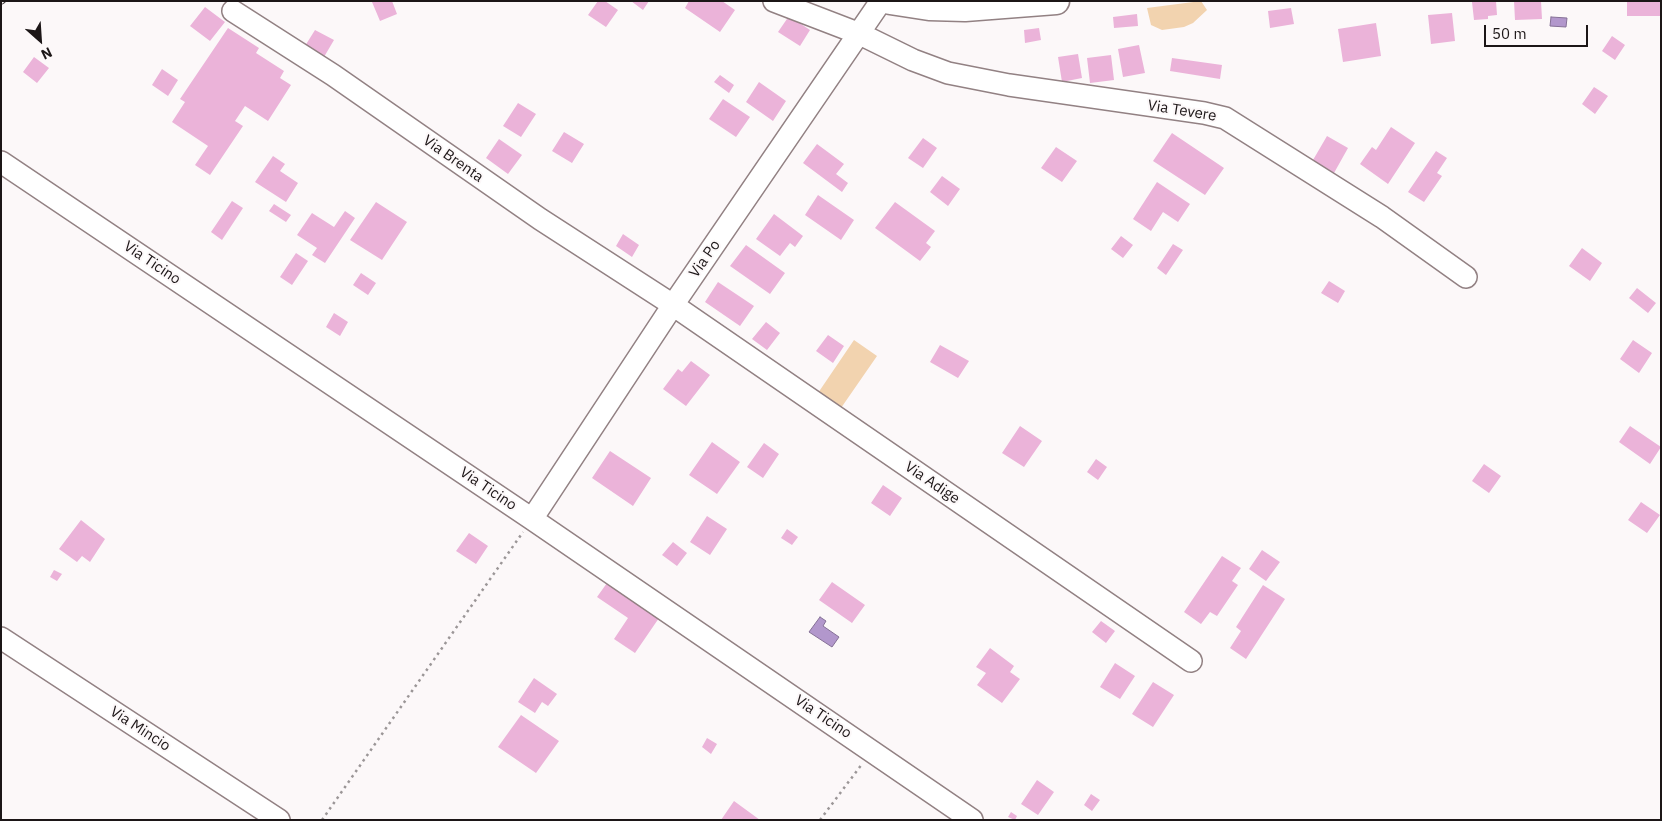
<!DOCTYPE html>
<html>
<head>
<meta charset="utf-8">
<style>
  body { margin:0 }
  #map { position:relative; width:1662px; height:821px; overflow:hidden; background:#fcf8f9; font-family:"IBM Plex Sans",sans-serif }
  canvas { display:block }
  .frame { position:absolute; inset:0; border:2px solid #1c1617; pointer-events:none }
  .north { position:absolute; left:15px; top:15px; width:50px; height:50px; -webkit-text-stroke:4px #fcf8f9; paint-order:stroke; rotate:154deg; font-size:14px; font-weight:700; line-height:20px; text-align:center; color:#1c1617 }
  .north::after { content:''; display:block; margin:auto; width:18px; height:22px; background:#1c1617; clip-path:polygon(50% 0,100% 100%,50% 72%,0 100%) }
  .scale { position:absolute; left:1484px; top:25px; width:104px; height:22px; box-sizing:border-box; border:2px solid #1c1617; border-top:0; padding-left:6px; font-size:15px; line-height:18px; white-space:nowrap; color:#1c1617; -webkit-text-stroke:4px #fcf8f9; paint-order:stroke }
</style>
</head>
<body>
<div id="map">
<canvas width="1662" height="821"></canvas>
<div class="frame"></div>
<div class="north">N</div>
<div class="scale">50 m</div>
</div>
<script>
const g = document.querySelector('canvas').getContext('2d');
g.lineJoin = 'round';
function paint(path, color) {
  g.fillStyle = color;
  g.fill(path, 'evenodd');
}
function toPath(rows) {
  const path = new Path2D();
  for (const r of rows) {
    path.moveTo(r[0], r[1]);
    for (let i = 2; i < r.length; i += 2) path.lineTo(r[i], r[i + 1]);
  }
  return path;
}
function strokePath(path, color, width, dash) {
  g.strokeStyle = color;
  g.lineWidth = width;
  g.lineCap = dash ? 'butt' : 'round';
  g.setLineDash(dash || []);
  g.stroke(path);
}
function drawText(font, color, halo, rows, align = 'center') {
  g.font = font + ' "IBM Plex Sans",sans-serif';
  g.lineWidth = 4;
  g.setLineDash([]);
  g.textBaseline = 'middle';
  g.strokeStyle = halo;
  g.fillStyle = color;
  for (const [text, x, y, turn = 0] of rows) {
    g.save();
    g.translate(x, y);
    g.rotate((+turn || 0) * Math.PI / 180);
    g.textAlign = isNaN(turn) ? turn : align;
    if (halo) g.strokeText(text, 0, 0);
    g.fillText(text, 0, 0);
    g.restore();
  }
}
const green = toPath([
  [1201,1,1207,10,1193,23,1184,27,1162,30,1151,25,1147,8],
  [854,340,877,356,841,408,818,393]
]);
const water = toPath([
  [1551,17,1567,18,1566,27,1550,26,1551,17],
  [820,617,826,621,823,626,839,637,832,647,809,632,820,617]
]);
const building = toPath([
  [392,1,397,14,380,21,372,2],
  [598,1,605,1,618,10,606,27,588,15],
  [631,1,649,1,643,10],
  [689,1,722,1,735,10,720,32,685,8],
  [1496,1,1497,15,1488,16,1488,19,1474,20,1472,2],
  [1514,1,1541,1,1542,19,1515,20],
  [1627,1,1661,1,1661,16,1627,16],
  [205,7,225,22,210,41,190,26],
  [1291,8,1294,24,1270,28,1268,11],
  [1452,13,1455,41,1431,44,1428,15],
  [1137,14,1138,26,1114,28,1113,17],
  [789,16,810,30,800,46,778,32],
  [1376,23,1381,56,1343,62,1338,29],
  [228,28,259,48,256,53,284,71,280,78,291,85,268,121,245,106,235,121,243,126,210,175,195,165,208,146,172,122,185,102,180,99],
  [1039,28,1041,40,1025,43,1024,30],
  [315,30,334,40,324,57,305,46],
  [1612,36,1625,45,1615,60,1602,51],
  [1139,45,1145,73,1123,77,1118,49],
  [1078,54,1082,78,1062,82,1058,57],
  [1111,55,1114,80,1090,83,1087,58],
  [34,57,49,68,37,83,23,72],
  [1172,58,1222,65,1220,79,1170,71],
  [162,69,178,80,168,96,152,85],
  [720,75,734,85,729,93,714,82],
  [759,82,786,101,773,121,746,102],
  [1594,87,1608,96,1595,114,1582,104],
  [723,99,750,117,736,137,709,119],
  [518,103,536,114,521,137,503,126],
  [1391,127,1415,143,1388,184,1360,164,1372,147,1376,150],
  [564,132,584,144,572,163,552,151],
  [1172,133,1224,168,1205,195,1153,161],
  [1327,136,1348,148,1334,173,1313,160],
  [923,138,937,148,923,168,908,158],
  [499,139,522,155,508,174,486,158],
  [817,144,844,164,836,174,848,183,842,192,803,163],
  [1056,147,1077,161,1062,182,1041,168],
  [1436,151,1447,158,1437,173,1442,176,1424,202,1408,192],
  [273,156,285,164,280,171,298,183,286,202,255,182],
  [942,176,960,189,948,206,930,192],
  [1157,182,1190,204,1178,222,1163,212,1151,231,1133,219],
  [818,195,854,220,841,240,805,215],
  [232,201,243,208,222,240,211,232],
  [376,202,407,222,382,260,350,240],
  [895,202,935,231,926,243,931,247,920,261,875,228],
  [274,204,291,215,286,222,269,211],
  [345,211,355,218,325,263,312,255,317,248,297,235,312,213,334,227],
  [774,214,803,236,795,247,790,243,780,256,756,239],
  [623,234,639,245,632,257,616,246],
  [1121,236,1133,245,1123,258,1111,249],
  [1173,244,1183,250,1166,275,1157,268],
  [746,245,785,273,770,294,730,266],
  [1582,248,1602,263,1590,281,1569,266],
  [296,253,308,261,292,285,280,277],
  [361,273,376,283,368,295,353,285],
  [1329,281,1345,291,1338,303,1321,293],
  [718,282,754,306,740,326,705,302],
  [1637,288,1656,303,1648,313,1629,298],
  [334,313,348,322,340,336,326,327],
  [766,322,780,333,767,350,752,339],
  [828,335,844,346,833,363,816,351],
  [1633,340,1652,353,1639,373,1620,359],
  [940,345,969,361,958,378,930,362],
  [691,361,710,375,686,406,663,389,678,369,682,372],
  [1020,426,1042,441,1024,467,1002,453],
  [1630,426,1661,447,1650,464,1619,442],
  [712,442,740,462,717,494,689,475],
  [764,443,779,454,763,478,747,467],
  [610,451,651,478,633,506,592,478],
  [1096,459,1107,467,1098,480,1087,472],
  [1484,464,1501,476,1489,493,1472,481],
  [883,485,902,498,890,516,871,503],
  [1641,502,1660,515,1647,533,1628,520],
  [707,516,727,529,710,555,690,542],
  [81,520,105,539,90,562,82,556,77,562,59,549],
  [787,529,798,537,792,545,781,538],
  [469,533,488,546,476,564,456,551],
  [673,542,687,553,677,566,662,555],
  [1262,550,1280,562,1266,581,1249,569],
  [1222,556,1241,568,1232,581,1238,585,1217,616,1210,612,1201,624,1184,612],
  [54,570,62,574,57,581,50,577],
  [832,582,865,605,852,623,819,600],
  [607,583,659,618,635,653,614,639,628,618,597,597],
  [1263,585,1285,599,1246,659,1230,648,1241,631,1236,627],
  [1101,621,1115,631,1106,643,1092,632],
  [990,648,1014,666,1010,672,1020,679,1002,703,977,685,986,673,976,667],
  [1115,663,1135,676,1120,699,1100,687],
  [534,678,557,694,548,706,542,702,535,713,518,702],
  [1153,682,1174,695,1153,727,1132,714],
  [521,715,559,741,536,773,498,747],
  [707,738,717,744,711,754,702,747],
  [1037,780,1054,792,1038,815,1021,804],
  [1091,794,1100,800,1092,811,1084,805],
  [734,801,760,820,721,820],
  [1011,812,1017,816,1015,820,1008,817]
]);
const path = toPath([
  [322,820,523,532],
  [820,820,862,764]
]);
const minor = toPath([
  [774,1,860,34,913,60,948,73,1009,85,1204,113,1225,118,1382,217,1466,277],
  [233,11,333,75,540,219,673,305,1191,661],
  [1,162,532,519,972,820],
  [532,519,673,305,881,1],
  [1,638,279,820]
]);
const major = toPath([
  [890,1,929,7,965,8,1056,1]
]);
const rail = toPath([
  [1,2,3,1]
]);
const streetNames = [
  ["Via Tevere",1182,111,9],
  ["Via Brenta",453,159,35],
  ["Via Po",705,259,-55],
  ["Via Ticino",152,263,34],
  ["Via Adige",932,483,34],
  ["Via Ticino",488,489,34],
  ["Via Ticino",823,717,34],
  ["Via Mincio",140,729,33]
];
paint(green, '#f2d3af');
paint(water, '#b297cc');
strokePath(water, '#857096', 1);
paint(building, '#ebb3d9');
strokePath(minor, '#928183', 24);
strokePath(major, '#928183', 29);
strokePath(path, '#9b9697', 2.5, [2.5, 4]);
strokePath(minor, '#fff', 21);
strokePath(major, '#fff', 26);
strokePath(rail, '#4b4647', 5.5);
strokePath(rail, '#fcf8f9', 4, [11]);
drawText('15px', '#1c1617', '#fcf8f9', streetNames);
</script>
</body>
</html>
